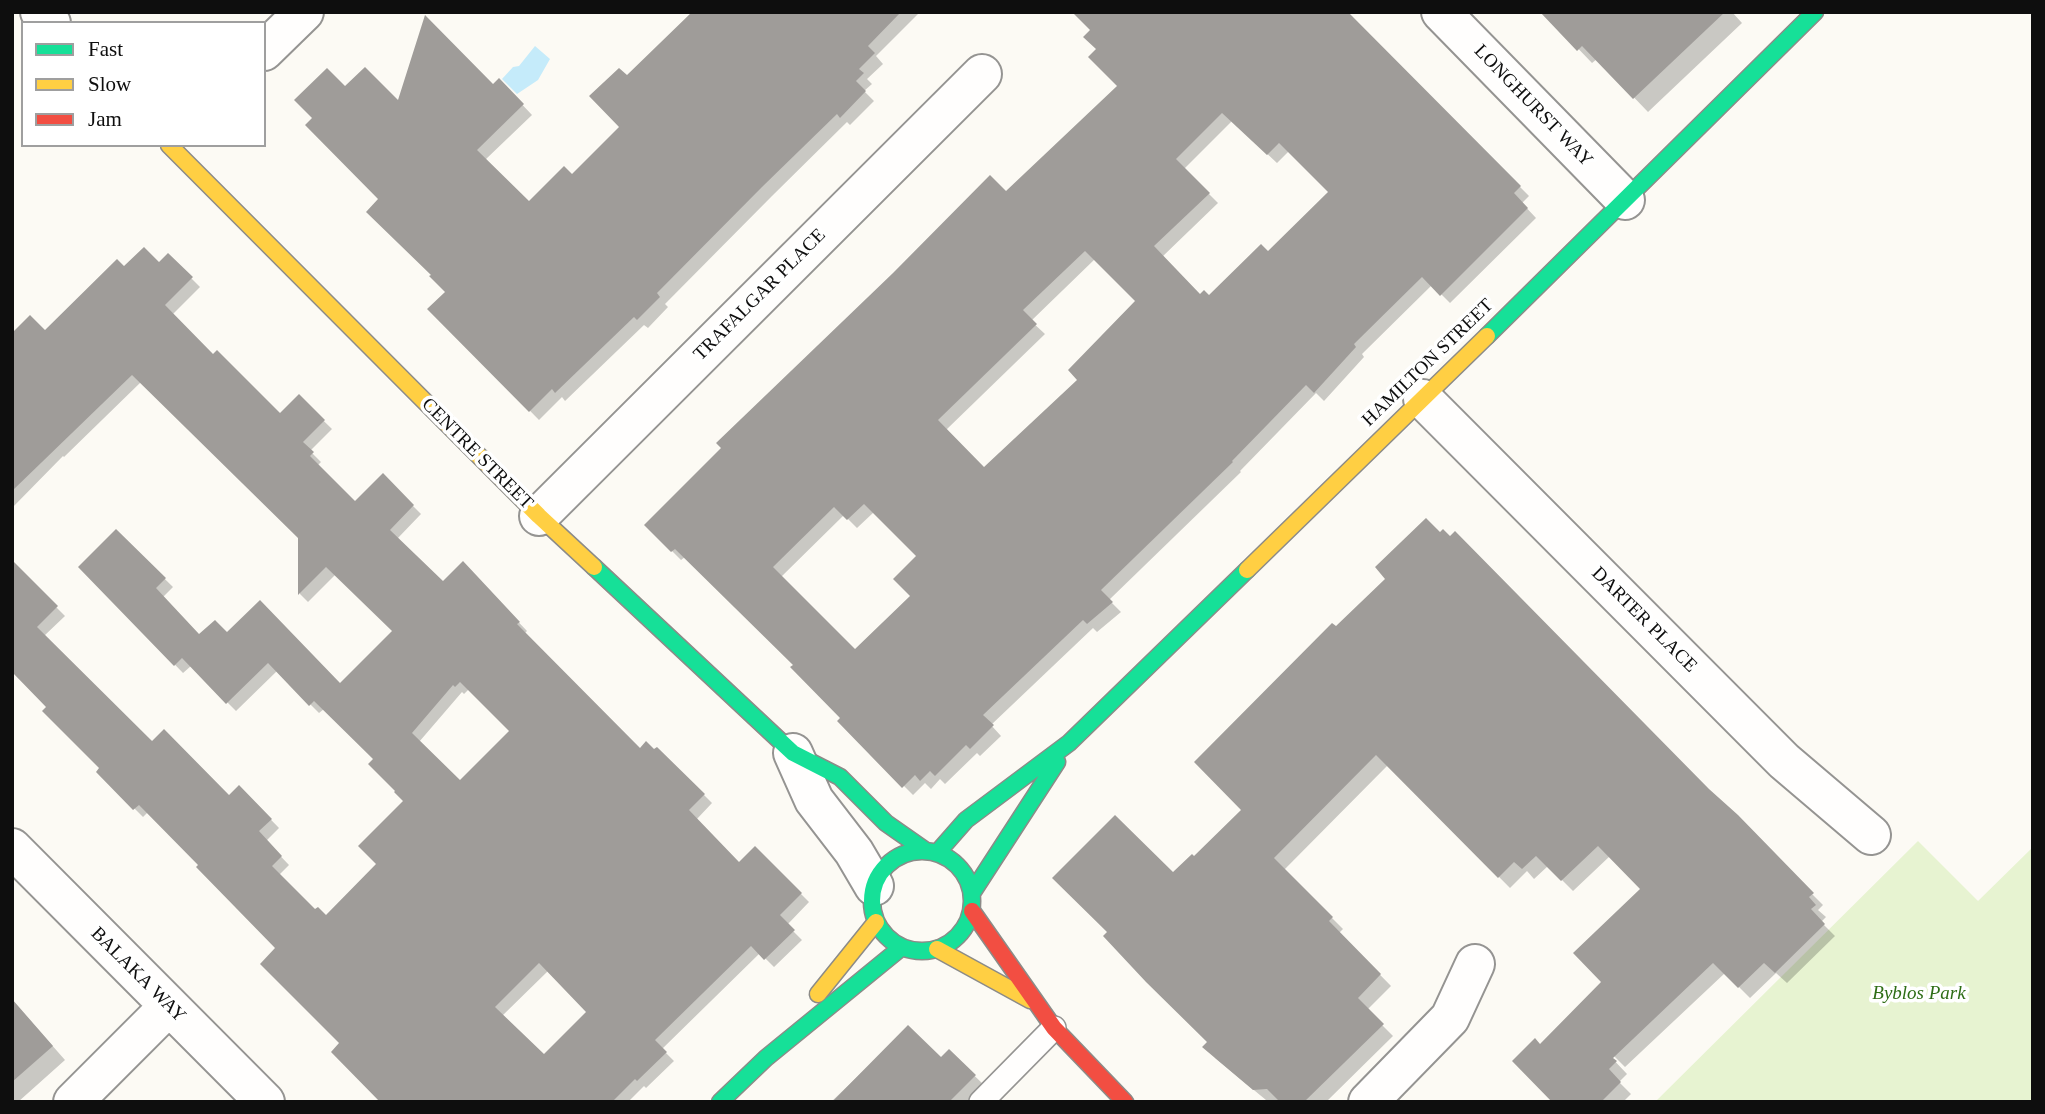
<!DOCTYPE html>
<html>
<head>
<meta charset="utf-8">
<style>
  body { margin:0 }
  #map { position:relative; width:2045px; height:1114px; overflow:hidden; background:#fcfaf4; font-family:"Times New Roman",serif }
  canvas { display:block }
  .frame { position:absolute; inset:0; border:14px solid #0e0e0e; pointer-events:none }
  .legend { position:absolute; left:21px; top:21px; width:245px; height:126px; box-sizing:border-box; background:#fff; border:2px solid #9f9f9f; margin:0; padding:9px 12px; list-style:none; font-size:21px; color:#0e0e0e }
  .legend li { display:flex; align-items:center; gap:14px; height:35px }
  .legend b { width:35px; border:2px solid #9f9f9f }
</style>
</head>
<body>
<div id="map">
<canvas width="2045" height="1114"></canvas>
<div class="frame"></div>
<ul class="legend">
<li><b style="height:9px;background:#16e098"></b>Fast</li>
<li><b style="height:9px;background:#ffcf43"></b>Slow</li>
<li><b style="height:9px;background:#f24e42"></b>Jam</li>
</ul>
</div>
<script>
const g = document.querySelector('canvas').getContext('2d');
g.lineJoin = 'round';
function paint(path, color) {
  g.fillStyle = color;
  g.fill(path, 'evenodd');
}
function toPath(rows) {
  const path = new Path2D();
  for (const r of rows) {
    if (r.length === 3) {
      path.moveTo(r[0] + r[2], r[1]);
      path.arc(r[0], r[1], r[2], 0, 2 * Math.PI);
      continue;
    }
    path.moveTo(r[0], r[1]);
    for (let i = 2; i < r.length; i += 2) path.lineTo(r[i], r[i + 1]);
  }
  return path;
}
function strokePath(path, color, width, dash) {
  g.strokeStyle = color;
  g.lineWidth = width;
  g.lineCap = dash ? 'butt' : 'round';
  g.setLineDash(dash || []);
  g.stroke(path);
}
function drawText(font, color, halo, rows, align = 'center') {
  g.font = font + ' "Times New Roman",serif';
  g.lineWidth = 7;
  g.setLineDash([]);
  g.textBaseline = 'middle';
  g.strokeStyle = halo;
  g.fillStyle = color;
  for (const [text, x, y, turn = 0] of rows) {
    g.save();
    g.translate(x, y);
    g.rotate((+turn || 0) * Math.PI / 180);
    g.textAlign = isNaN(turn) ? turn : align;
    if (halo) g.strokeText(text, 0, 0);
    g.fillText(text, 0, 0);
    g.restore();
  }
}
const green = toPath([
  [1918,841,1978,901,2033,847,2033,1102,1655,1102]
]);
const water = toPath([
  [535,46,550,59,538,80,517,94,502,79,513,67,519,66]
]);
const shadow = toPath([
  [693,12,920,12,876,56,883,64,867,79,872,84,864,91,874,101,850,125,847,122,772,196,665,304,668,307,648,328,644,325,565,401,562,397,539,420,430,309,448,292,380,199,345,88,399,103,493,86,499,80,532,115,485,160,529,204,572,177,622,127,627,78],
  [1346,12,1529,196,1522,203,1536,218,1450,303,1432,285,1362,354,1364,357,1324,401,1316,393,1240,471,1241,472,1109,600,1121,612,1097,632,1093,628,991,725,1001,736,980,756,977,753,945,784,940,779,931,789,925,783,913,795,839,721,843,718,795,665,685,557,681,560,646,525,1006,193],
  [1232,121,1277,163,1289,151,1330,192,1268,254,1209,297,1200,296,1162,257,1218,203,1184,169],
  [1095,259,1137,301,1080,380,984,470,946,430,1045,334,1031,321],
  [874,512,919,556,913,596,855,652,781,577,844,515,857,528],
  [1543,12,1732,12,1742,23,1648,112,1597,59,1592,63],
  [168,255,200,287,172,315,213,356,280,415,299,397,332,429,310,451,321,462,317,466,355,504,413,506,421,514,397,539,443,584,463,564,527,631,524,634,640,750,704,795,712,803,696,820,739,864,755,848,809,902,787,925,802,940,774,967,760,953,662,1049,674,1061,646,1088,644,1086,628,1102,419,1102,342,1043,278,948,201,865,148,812,143,817,98,772,102,768,48,707,12,563,65,616,44,636,138,731,229,797,239,787,279,828,266,841,289,865,279,875,315,912,326,917,378,864,405,801,375,759,324,709,319,713,277,671,236,711,191,666,183,673,80,567,116,531,173,587,163,597,199,636,227,635,340,686,394,631,336,574,308,602,300,594,300,537,141,382,64,457,63,456,12,508,12,335,45,332,124,269,159,265],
  [469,689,511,731,460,783,419,742,462,692,464,694],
  [548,971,589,1012,544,1057,502,1016],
  [1332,625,1710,792,1823,905,1818,910,1826,917,1821,922,1835,936,1787,983,1776,973,1750,998,1725,973,1625,1067,1612,1054,1610,1056,1627,1074,1619,1082,1631,1094,1623,1102,1555,1102,1540,1046,1604,982,1643,889,1610,856,1573,891,1548,866,1534,879,1527,871,1510,888,1388,765,1284,870,1343,929,1339,933,1391,986,1367,1010,1393,1036,1326,1102,1266,1100,1215,1058,1209,1042,1173,875,1194,859,1243,810],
  [12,1000,65,1060,18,1102,12,1102],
  [908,1028,941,1060,949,1051,985,1086,984,1102,831,1102]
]);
const building = toPath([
  [692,12,901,12,868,46,875,53,859,69,864,73,856,81,866,91,840,118,837,114,762,187,657,293,660,297,637,320,634,317,555,393,552,389,529,412,427,309,445,292,429,276,431,275,366,212,378,199,305,125,312,118,294,100,327,68,345,86,365,67,398,100,425,15,493,84,499,78,524,104,477,150,529,201,564,166,572,174,619,127,589,96,619,68,627,75],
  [1072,12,1348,12,1521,186,1514,193,1528,208,1440,296,1422,277,1354,344,1356,347,1314,393,1306,385,1232,461,1233,462,1101,590,1113,602,1087,624,1083,620,983,715,994,725,970,749,966,745,935,776,930,771,920,781,915,775,902,788,837,721,840,718,790,667,793,665,675,549,671,552,644,525,721,448,716,443,893,273,990,175,1006,191,1117,86,1088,57,1096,49,1083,37,1090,30],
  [1222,113,1267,155,1279,143,1328,192,1268,251,1261,244,1209,295,1204,290,1200,294,1154,246,1210,193,1176,159],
  [1085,251,1135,301,1068,370,1077,380,984,467,938,420,1037,324,1023,310],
  [864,504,916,556,893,579,910,596,855,649,773,567,834,507,847,520],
  [1540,12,1725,12,1633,99,1582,46,1577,51],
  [144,247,159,262,168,253,193,277,165,305,213,354,217,350,280,413,299,394,325,420,303,442,314,452,310,456,355,501,383,473,414,505,390,530,443,581,463,561,520,622,517,624,640,748,646,741,654,749,657,747,705,794,689,810,739,862,755,846,802,893,780,915,795,930,764,960,751,946,655,1040,667,1052,637,1081,635,1079,612,1102,380,1102,331,1052,339,1043,260,964,275,948,196,867,198,865,139,805,133,810,96,772,99,768,42,711,46,707,12,672,12,560,58,606,37,627,152,741,164,729,229,795,239,785,272,819,259,831,282,856,272,866,315,909,318,907,326,915,376,864,358,846,403,801,394,792,395,791,368,764,373,759,314,701,309,706,268,663,226,704,182,658,174,666,78,567,116,529,166,578,156,588,199,634,215,620,227,632,260,600,340,683,392,631,326,567,298,595,298,538,132,375,12,491,12,333,30,315,45,330,117,259,124,266],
  [460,682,509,731,460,780,412,733,453,685,455,687],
  [539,963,586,1012,544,1054,495,1007],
  [1426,518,1440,532,1443,529,1450,536,1455,531,1709,789,1738,815,1814,893,1809,897,1816,905,1811,909,1825,924,1775,973,1764,963,1738,988,1713,963,1613,1058,1617,1061,1609,1069,1621,1082,1601,1102,1552,1102,1512,1061,1535,1038,1540,1044,1601,982,1573,953,1640,889,1598,846,1561,881,1536,856,1522,869,1514,862,1498,878,1376,755,1274,858,1333,917,1329,921,1381,974,1358,998,1384,1024,1304,1102,1280,1102,1267,1089,1253,1090,1202,1047,1207,1042,1146,982,1103,936,1107,932,1052,878,1115,815,1173,872,1192,854,1194,856,1241,810,1194,762,1332,623,1336,626,1385,579,1375,567],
  [12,999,53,1046,12,1082],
  [908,1025,941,1057,949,1049,976,1075,949,1102,832,1102]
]);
const lane = toPath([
  [981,1102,1054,1028]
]);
const street = toPath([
  [40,12,51,23],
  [1441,12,1625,200],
  [264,51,304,12],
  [1423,399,1784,761,1871,835],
  [539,516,982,74],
  [793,753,814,800,854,852,874,886],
  [12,848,265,1102],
  [73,1102,169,1006],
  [1368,1102,1450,1018,1475,964]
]);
const fast = toPath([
  [1487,336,1815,12],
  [594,567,793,753,840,777,886,823,926,851],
  [922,901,50],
  [937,853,966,820,1069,743,1247,570],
  [972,893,1057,762],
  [720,1102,766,1058,902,947]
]);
const slow = toPath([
  [169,145,539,516,594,567],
  [1247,570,1487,336],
  [937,949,1030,1000],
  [818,994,876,922]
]);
const jam = toPath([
  [972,911,1054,1028,1125,1102]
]);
const streetNames = [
  ["LONGHURST WAY",1533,106,46],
  ["TRAFALGAR PLACE",760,295,-45],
  ["HAMILTON STREET",1428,363,-44],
  ["CENTRE STREET",477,454,45],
  ["DARTER PLACE",1644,620,45],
  ["BALAKA WAY",138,975,45]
];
const parkNames = [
  ["Byblos Park",1919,994]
];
paint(green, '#e7f3d1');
paint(water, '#c5ebfa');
paint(shadow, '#0003');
paint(building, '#9f9c99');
strokePath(lane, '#959492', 26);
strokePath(street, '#959492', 42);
strokePath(fast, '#8c8b88', 19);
strokePath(slow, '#8c8b88', 19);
strokePath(jam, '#8c8b88', 19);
strokePath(lane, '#fffefd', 23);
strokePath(street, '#fffefd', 38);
strokePath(fast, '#16e098', 16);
strokePath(slow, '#ffcf43', 16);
strokePath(jam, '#f24e42', 16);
drawText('19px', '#0e0e0e', '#fff', streetNames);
drawText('italic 19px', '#2f6e17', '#fff', parkNames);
</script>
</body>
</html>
